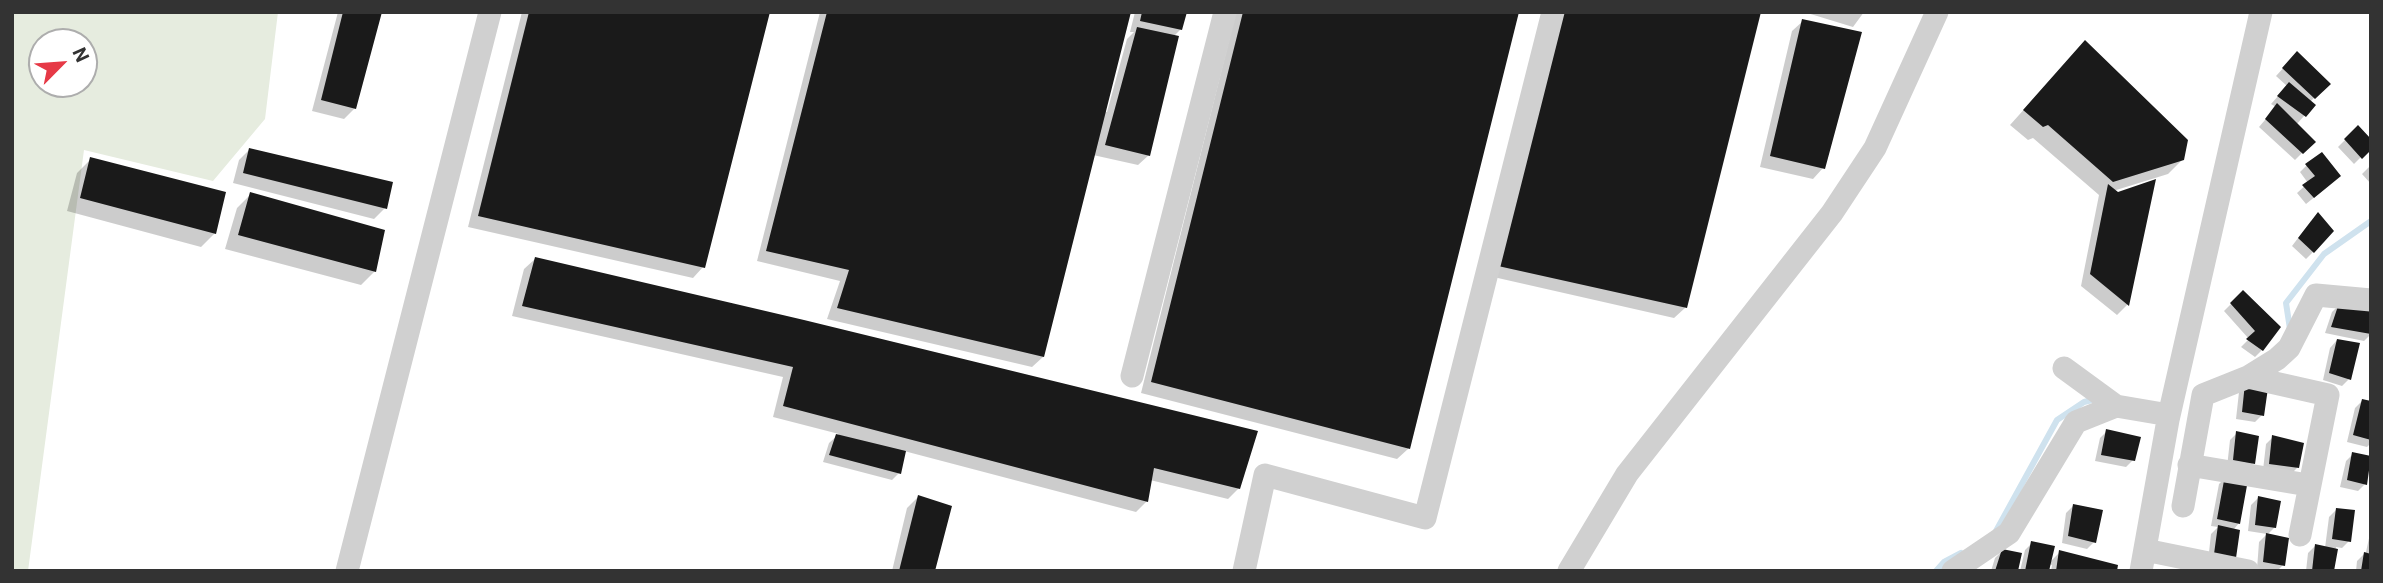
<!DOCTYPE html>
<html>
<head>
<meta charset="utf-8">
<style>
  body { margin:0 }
  #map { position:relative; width:2383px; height:583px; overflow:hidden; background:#fff; font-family:Roboto,sans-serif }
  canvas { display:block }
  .frame { position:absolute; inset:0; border:14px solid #333; pointer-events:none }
  .north { position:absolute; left:28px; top:28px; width:70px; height:70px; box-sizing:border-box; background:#fff; border:2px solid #adadad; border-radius:50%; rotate:65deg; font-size:19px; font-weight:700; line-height:28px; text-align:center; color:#333 }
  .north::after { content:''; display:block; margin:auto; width:24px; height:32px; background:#e63946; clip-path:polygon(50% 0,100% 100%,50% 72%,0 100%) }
</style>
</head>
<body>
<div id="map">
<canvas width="2383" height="583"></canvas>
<div class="frame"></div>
<div class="north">N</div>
</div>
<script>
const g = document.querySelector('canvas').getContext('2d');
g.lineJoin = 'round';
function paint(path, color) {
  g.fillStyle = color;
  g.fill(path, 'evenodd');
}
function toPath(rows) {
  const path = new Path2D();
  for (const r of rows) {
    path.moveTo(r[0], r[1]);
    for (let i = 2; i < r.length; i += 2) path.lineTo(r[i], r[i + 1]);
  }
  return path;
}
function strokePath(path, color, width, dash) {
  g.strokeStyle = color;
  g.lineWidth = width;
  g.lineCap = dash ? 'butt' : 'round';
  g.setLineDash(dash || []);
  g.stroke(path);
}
const green = toPath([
  [12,12,278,12,265,119,213,181,84,150,28,571,12,571],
  [42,42,84,42,84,84,42,84]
]);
const shadow = toPath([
  [338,12,380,12,355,108,344,119,312,111],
  [522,12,768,12,703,267,693,278,468,227],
  [820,12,1129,12,1104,111,1107,112,1127,39,1134,32,1130,32,1135,12,1185,12,1181,29,1173,37,1149,155,1138,165,1093,155,1043,357,1032,367,827,319,840,281,757,261],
  [1236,12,1517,12,1408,449,1397,459,1141,393],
  [1556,12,1685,308,1674,318,1489,276],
  [1804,12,1864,12,1853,27],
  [1803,21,1823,168,1813,179,1760,167,1792,31],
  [2297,53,2328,84,2310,102,2304,116,2296,125,2313,142,2295,160,2259,127,2276,107,2271,104,2287,86,2276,76],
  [2072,56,2183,159,2168,174,2113,191,2118,194,2153,182,2127,305,2117,315,2081,286,2099,195,2033,138,2028,140,2010,125],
  [2358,127,2371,147,2354,164,2338,147],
  [250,149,385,208,374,219,233,183,239,160],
  [91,159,215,233,201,247,67,211,77,173],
  [2307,165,2332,183,2306,204,2297,193,2308,183,2300,172],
  [2371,165,2371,184,2362,174],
  [251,194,375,271,361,285,225,249,237,208],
  [2311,221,2313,252,2306,259,2292,246],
  [535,259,1239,488,1228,499,1150,480,1147,501,1136,512,904,451,899,473,892,480,823,462,829,443,839,434,773,417,783,377,512,316,524,269],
  [2243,292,2262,350,2255,357,2241,347,2249,339,2224,311],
  [2339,305,2371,334,2364,341,2325,333,2332,312],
  [2337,340,2349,379,2342,386,2323,380,2330,348],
  [2246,385,2262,415,2255,422,2236,419,2239,392],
  [2362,401,2371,403,2371,443,2367,447,2347,442,2355,408],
  [2107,431,2133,460,2126,467,2095,461,2100,438],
  [2237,433,2253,463,2246,470,2227,467,2230,440],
  [2273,437,2297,468,2290,475,2263,470,2266,444],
  [2353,454,2365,484,2358,491,2340,487,2346,461],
  [2226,477,2239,523,2208,561,2211,534,2218,527,2211,526,2219,484],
  [918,497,933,571,892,571,907,508],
  [2258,498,2275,527,2267,535,2283,565,2277,571,2257,569,2259,542,2267,534,2248,531,2251,505],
  [2073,506,2094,542,2087,549,2062,543,2066,513],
  [2337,509,2349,541,2342,548,2336,547,2333,571,2306,571,2308,553,2315,546,2325,548,2329,517],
  [2371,529,2371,571,2356,571,2357,561,2366,552],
  [2032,543,2050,562,2060,552,2115,571,2051,571,2052,565,2049,564,2048,571,2020,571,2025,550],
  [2002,551,2016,571,1991,571,1995,558]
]);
const stream = toPath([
  [2290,329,2286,303,2324,254,2371,221],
  [1996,531,2057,420,2084,402,2096,399],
  [1936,571,1944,562,1961,553]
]);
const building = toPath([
  [343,12,382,12,356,109,321,100],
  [529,12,770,12,705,268,478,216],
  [827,12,1131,12,1044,357,837,308,849,270,766,251],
  [1142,12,1187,12,1182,30,1140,21],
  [1243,12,1519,12,1410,449,1151,382],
  [1563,12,1761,12,1687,308,1498,266],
  [1802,19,1862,32,1825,169,1770,156],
  [1137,27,1179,36,1150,156,1105,145],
  [2085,40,2188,140,2184,160,2113,182,2048,125,2043,127,2023,110],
  [2297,51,2331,84,2315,99,2282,68],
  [2289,82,2316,105,2306,117,2277,96],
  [2277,103,2316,142,2303,154,2265,119],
  [2358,125,2371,139,2371,150,2362,159,2344,139],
  [249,148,393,182,387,209,243,173],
  [2322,152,2341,176,2314,198,2302,185,2315,176,2305,164],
  [90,157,226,192,216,234,80,198],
  [2156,179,2129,306,2090,274,2108,184,2118,192],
  [250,192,385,230,376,272,238,235],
  [2318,212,2334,231,2314,253,2298,238],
  [535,257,804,320,1258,431,1240,489,1154,468,1148,502,783,406,793,367,522,306],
  [2243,290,2281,327,2263,351,2246,339,2255,331,2230,303],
  [2339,303,2371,309,2371,334,2331,327],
  [2337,339,2360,343,2351,380,2329,373],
  [2245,383,2268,388,2264,416,2242,412],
  [2362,399,2371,401,2371,440,2353,435],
  [2106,429,2141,437,2135,461,2101,455],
  [2236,431,2259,436,2255,464,2233,460],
  [836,434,906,451,901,474,829,455],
  [2272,435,2304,443,2299,468,2269,464],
  [2352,452,2371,456,2367,485,2347,480],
  [2225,475,2248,480,2240,524,2217,519],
  [918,495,952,506,935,571,899,571],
  [2258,496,2281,501,2276,528,2255,525],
  [2073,504,2103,510,2096,543,2068,536],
  [2336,508,2355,510,2351,542,2332,539],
  [2218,525,2240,530,2236,558,2214,554],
  [2266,533,2289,538,2285,566,2263,562],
  [2031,541,2055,546,2049,571,2025,571],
  [2315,544,2338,549,2334,571,2312,571],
  [2002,549,2022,553,2018,571,1995,571],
  [2059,550,2118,565,2117,571,2056,571],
  [2364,552,2371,554,2371,571,2361,571]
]);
const minor = toPath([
  [2064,368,2116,406],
  [1132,376,1225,12],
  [2248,377,2328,395,2300,535],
  [2189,465,2308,485],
  [2183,506,2203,395,2248,377,2277,359,2289,348,2316,295,2371,300],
  [2145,550,2248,571],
  [347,571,490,12],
  [1244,571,1265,475,1425,518,1553,12],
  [1569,571,1627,474,1832,213,1875,148,1937,12],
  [1953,571,2009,533,2076,422,2116,406,2169,415],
  [2141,571,2168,420,2261,12]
]);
paint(green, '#e6ecdf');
paint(shadow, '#0003');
strokePath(stream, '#cfe2ee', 6);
paint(building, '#1a1a1a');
strokePath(minor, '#d0d0d0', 23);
</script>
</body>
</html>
